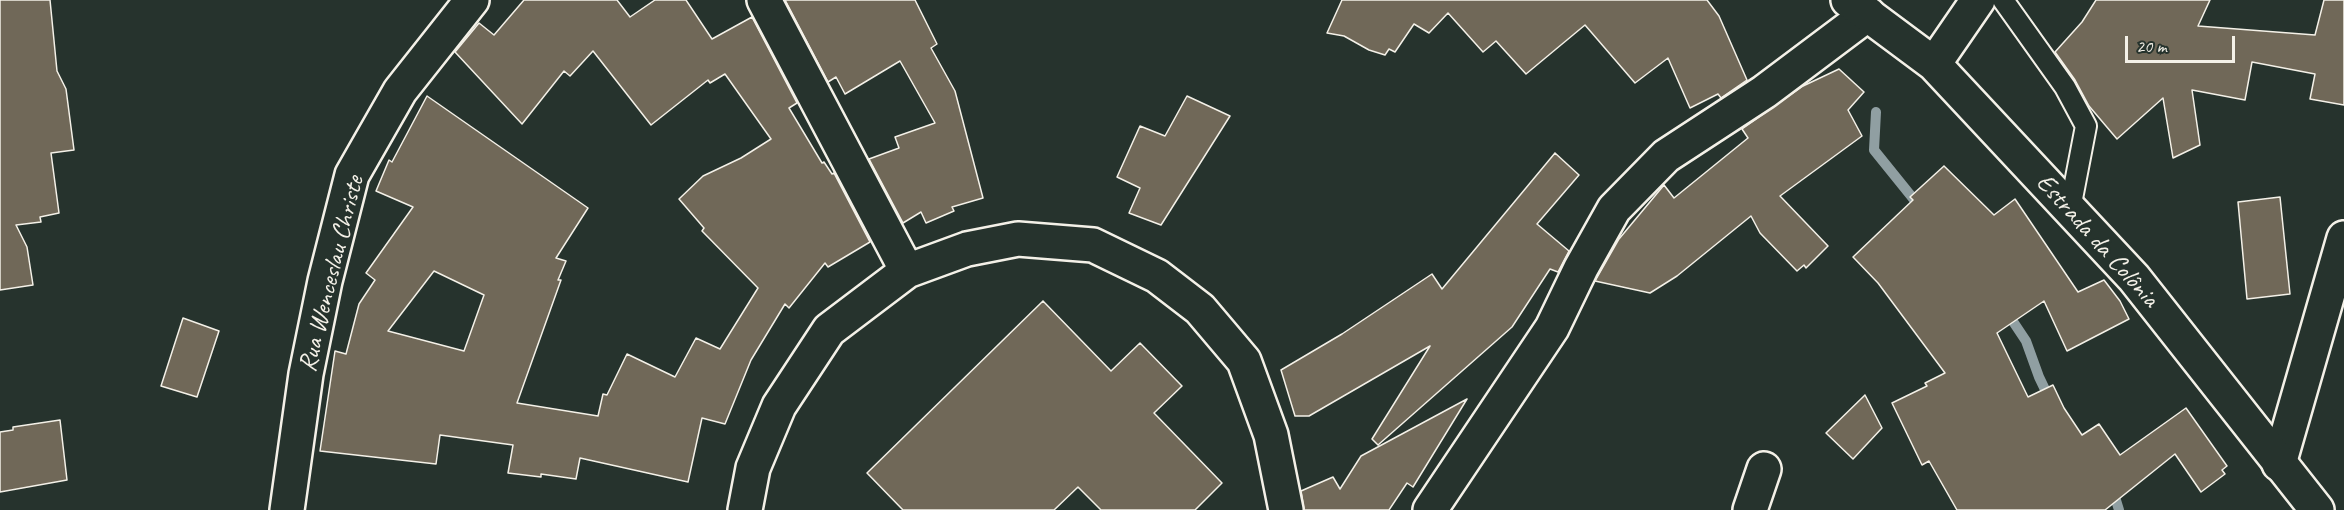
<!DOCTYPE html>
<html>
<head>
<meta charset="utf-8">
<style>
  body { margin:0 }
  #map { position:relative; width:2344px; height:510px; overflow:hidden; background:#26332d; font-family:Caveat,sans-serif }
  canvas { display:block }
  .scale { position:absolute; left:2125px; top:36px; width:110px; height:27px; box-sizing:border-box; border:3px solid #f4f1e8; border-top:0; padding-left:8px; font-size:18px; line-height:21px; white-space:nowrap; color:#f4f1e8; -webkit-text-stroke:4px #26332d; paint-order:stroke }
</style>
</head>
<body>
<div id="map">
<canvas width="2344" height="510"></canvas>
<div class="scale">20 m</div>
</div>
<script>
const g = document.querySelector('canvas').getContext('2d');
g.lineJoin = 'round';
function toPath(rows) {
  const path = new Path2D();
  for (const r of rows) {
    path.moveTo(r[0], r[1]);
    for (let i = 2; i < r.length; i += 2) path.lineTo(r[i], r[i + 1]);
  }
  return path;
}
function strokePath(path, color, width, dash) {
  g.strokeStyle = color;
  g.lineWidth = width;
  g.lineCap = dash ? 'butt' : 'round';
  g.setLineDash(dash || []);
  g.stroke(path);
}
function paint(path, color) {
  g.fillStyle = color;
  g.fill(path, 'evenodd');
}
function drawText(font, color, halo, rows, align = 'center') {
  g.font = font + ' Caveat,sans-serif';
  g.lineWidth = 4.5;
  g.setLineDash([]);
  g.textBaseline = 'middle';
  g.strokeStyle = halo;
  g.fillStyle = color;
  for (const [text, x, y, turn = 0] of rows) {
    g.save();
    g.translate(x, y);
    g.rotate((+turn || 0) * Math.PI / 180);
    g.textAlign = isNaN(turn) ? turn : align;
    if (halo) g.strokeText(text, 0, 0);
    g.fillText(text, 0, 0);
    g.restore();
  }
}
const stream = toPath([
  [1876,112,1874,150,1920,207],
  [2006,311,2026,341,2039,377,2051,402],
  [2108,489,2115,497,2119,510]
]);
const building = toPath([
  [0,0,50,0,57,71,66,89,74,150,51,153,59,213,40,217,41,222,16,225,27,247,33,285,0,290,0,0],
  [524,0,617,0,630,17,655,0,686,0,712,39,752,17,797,103,789,108,822,163,824,162,832,174,834,173,870,242,828,267,825,263,789,308,785,304,751,360,725,424,702,418,688,482,580,458,576,479,541,474,541,477,508,473,513,445,440,435,436,464,320,451,335,351,346,354,359,304,375,280,366,273,413,207,376,191,389,160,392,162,427,96,588,208,556,258,566,261,558,280,561,280,517,403,598,416,603,394,607,395,627,354,675,377,696,338,720,349,758,288,702,231,704,228,679,199,703,176,741,158,771,139,725,74,710,83,708,80,651,125,593,51,570,76,564,71,522,124,455,52,479,23,494,35,524,0],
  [434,271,484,295,464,351,388,331,434,271],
  [785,0,915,0,937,44,931,48,955,91,983,198,952,207,954,211,926,223,921,212,903,223,869,159,899,148,895,137,935,123,900,61,845,94,836,77,828,82,785,0],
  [1342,0,1707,0,1719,16,1747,80,1721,98,1718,94,1690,108,1668,58,1635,83,1585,25,1526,74,1496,41,1483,52,1448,13,1429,33,1414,24,1395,52,1389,49,1385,55,1369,50,1344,36,1327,33,1342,0],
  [2096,0,2210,0,2198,26,2315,35,2324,0,2344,0,2344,105,2310,99,2315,74,2252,62,2245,100,2192,90,2200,145,2173,158,2163,98,2117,139,2089,106,2075,80,2055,52,2082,22,2096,0],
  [1839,69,1864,92,1848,110,1862,136,1780,196,1828,246,1806,268,1804,265,1797,271,1760,233,1751,216,1677,276,1650,293,1595,281,1619,239,1664,185,1674,198,1748,138,1742,129,1803,86,1839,69],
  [1187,96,1230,116,1161,225,1129,213,1140,188,1117,177,1140,126,1165,136,1187,96],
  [1555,153,1579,175,1537,224,1569,251,1558,272,1550,269,1512,327,1378,445,1372,439,1430,346,1309,416,1295,416,1281,370,1342,334,1432,274,1442,289,1555,153],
  [1944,166,1994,215,2015,199,2078,292,2104,280,2120,301,2129,319,2067,351,2044,301,1997,333,2028,397,2053,385,2064,408,2082,435,2099,424,2120,455,2186,408,2227,466,2222,470,2225,474,2201,492,2175,454,2105,510,1957,510,1929,461,1922,465,1892,403,1927,386,1925,383,1945,373,1878,283,1853,257,1913,200,1910,197,1944,166],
  [2280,197,2290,294,2247,299,2238,202,2280,197],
  [1043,301,1111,371,1140,343,1182,386,1154,413,1222,483,1195,510,1101,510,1078,487,1054,510,903,510,867,473,1043,301],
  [183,318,219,331,197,397,161,386,183,318],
  [1865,395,1882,428,1853,459,1826,433,1865,395],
  [1467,399,1413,487,1407,483,1389,510,1304,510,1301,491,1333,477,1340,489,1361,456,1467,399],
  [60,420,67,480,0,492,0,432,13,430,13,427,60,420]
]);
const service = toPath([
  [2003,0,2065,87,2086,126,2070,209]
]);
const minor = toPath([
  [764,0,907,271],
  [2279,464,2344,238],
  [287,510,306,374,325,281,352,175,400,91,472,0],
  [745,510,753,468,779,406,829,330,907,271,967,249,1018,239,1093,245,1157,276,1200,309,1244,361,1271,435,1286,510],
  [1430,510,1552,328,1581,268,1614,209,1666,156,1764,92,1868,14],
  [1750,510,1764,469]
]);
const secondary = toPath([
  [1848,0,1934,64,2134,278,2317,510],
  [1934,64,1978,0]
]);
const streetNames = [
  ["Estrada da Colônia",2097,241,48],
  ["Rua Wenceslau Christe",332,274,-76]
];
strokePath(stream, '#909fa2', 10);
paint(building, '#706858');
strokePath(building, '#f4f1e8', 1.5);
strokePath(service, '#f4f1e8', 24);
strokePath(minor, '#f4f1e8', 38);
strokePath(secondary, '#f4f1e8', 38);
strokePath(service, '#26332d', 20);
strokePath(minor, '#26332d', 33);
strokePath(secondary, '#26332d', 33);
drawText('26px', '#f4f1e8', '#26332d', streetNames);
</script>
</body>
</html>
